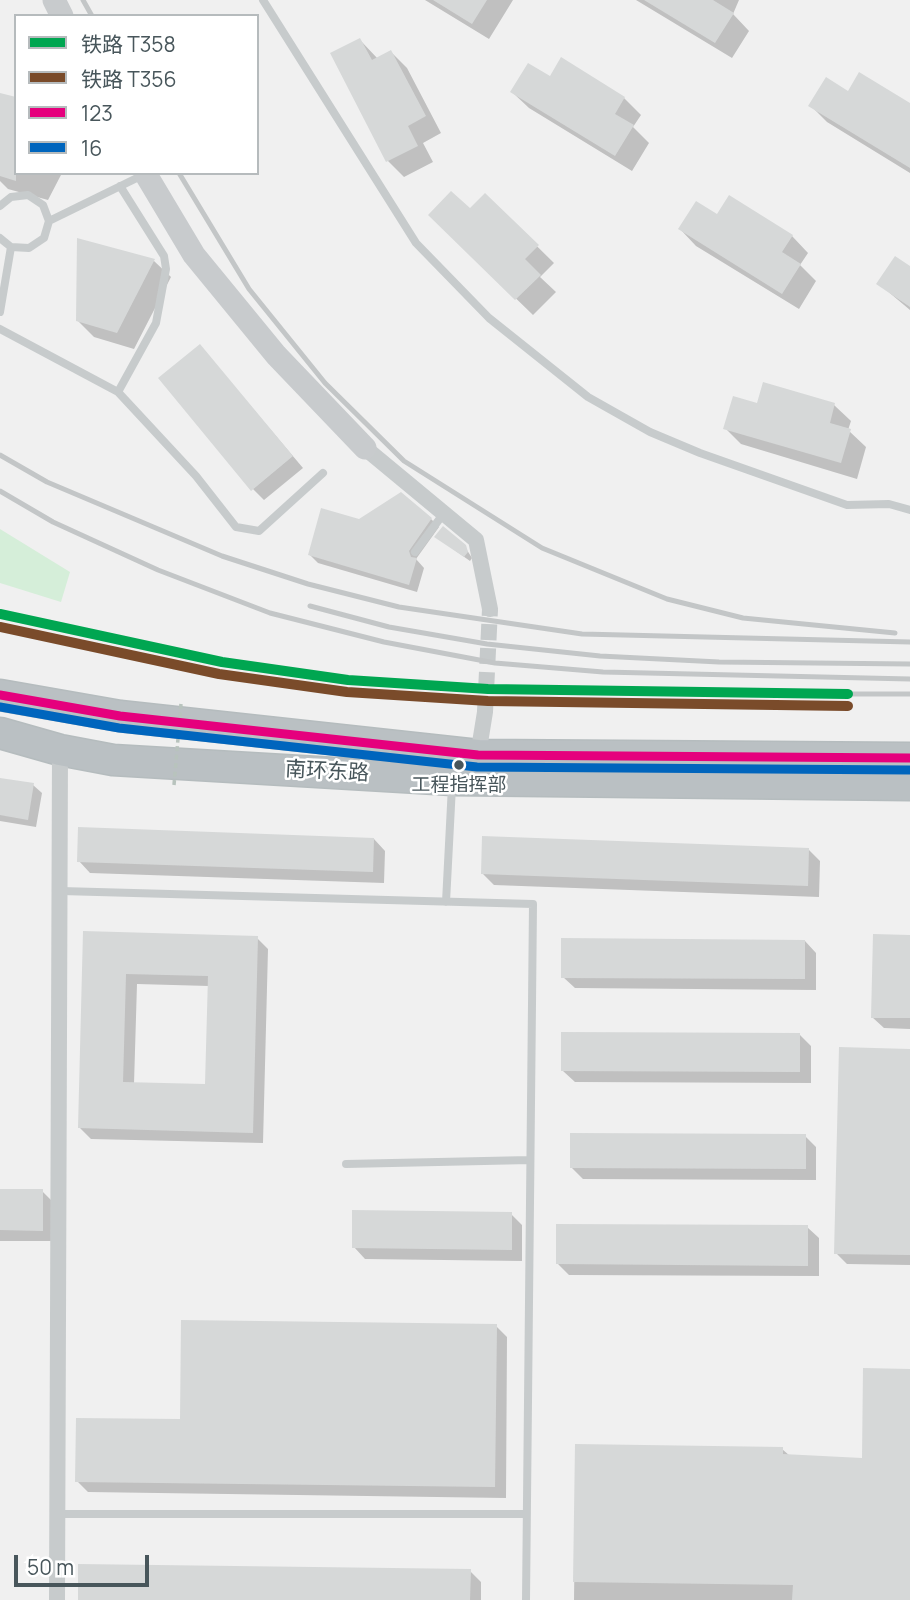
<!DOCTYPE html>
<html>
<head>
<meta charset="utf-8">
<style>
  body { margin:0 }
  #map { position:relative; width:910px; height:1600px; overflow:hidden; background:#f0f0f0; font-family:Manrope,"Noto Sans SC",sans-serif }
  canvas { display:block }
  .legend { position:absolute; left:14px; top:14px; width:245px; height:161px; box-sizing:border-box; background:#fff; border:2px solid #b6bbbd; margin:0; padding:9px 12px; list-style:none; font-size:21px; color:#48565b }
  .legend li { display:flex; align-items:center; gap:14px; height:35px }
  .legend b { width:35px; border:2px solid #b6bbbd }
  .scale { position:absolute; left:14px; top:1555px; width:135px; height:32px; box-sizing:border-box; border:4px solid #48565b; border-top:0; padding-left:9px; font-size:21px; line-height:24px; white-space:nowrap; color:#48565b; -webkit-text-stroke:5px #fff; paint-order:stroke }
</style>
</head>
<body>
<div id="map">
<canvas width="910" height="1600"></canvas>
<ul class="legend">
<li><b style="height:9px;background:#00a651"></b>铁路 T358</li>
<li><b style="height:9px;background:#7a4b2a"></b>铁路 T356</li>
<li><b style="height:9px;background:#e5007d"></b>123</li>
<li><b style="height:9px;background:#0065bd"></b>16</li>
</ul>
<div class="scale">50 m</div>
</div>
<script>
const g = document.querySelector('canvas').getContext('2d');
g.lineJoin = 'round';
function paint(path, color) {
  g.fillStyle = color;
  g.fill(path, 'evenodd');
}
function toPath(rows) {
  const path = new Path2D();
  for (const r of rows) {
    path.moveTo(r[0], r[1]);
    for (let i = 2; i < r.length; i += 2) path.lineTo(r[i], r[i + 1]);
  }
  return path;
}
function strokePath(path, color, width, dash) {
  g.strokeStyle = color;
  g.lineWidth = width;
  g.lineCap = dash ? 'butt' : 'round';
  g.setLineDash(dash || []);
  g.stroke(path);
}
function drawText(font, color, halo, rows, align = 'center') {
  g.font = font + ' Manrope,"Noto Sans SC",sans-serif';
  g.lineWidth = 5;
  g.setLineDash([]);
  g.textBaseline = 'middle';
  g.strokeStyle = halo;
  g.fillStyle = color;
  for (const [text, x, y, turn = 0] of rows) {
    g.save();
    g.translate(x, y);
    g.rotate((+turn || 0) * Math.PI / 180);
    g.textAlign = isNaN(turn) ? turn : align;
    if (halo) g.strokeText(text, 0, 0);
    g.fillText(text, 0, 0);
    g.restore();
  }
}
const green = toPath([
  [0,529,70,572,61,602,0,583]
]);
const shadow = toPath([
  [425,0,513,0,489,39],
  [636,0,739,0,733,14,749,31,732,58],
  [360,40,378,59,391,52,407,68,441,133,423,143,433,162,404,177,388,161],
  [562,60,624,98,641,115,633,127,649,143,632,171,529,108,512,92,550,79],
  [849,93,910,105,910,173,827,122,811,106],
  [0,94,16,173,62,173,48,200,8,189,0,181],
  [485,195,554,263,540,277,556,292,533,315,430,215,470,211],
  [718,216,792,236,808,253,800,265,816,281,799,309,696,246,680,229],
  [78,241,154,261,171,277,134,349,94,337,77,320],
  [910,268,910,310,879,284],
  [200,346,303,468,264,500,253,489],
  [758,405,834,405,851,421,848,430,866,447,857,479,741,444,725,428],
  [431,519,439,527,416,559,424,568,417,592,318,563,310,555,359,521],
  [436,537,465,547,472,558,470,561],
  [0,779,33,785,42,793,36,827,0,821],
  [374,839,385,851,384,883,90,873,79,861],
  [809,850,820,861,819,897,494,885,483,874],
  [85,933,257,938,268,949,263,1143,91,1139,80,1128],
  [137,984,209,986,207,1086,134,1084],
  [910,937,910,1029,884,1028,872,1017],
  [805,941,816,953,816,990,575,988,563,977],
  [800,1035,811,1046,811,1083,575,1082,563,1071],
  [910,1050,910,1265,847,1264,836,1253],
  [805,1136,816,1147,816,1180,583,1179,571,1167],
  [0,1191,42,1191,53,1202,53,1241,0,1241],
  [511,1214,522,1225,522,1261,365,1259,354,1247],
  [807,1227,819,1238,819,1276,569,1275,558,1264],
  [496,1326,507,1337,506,1498,88,1492,77,1481,182,1421],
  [910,1371,910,1600,574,1600,576,1446,782,1449,790,1456,864,1460],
  [470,1571,481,1582,481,1600,79,1600]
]);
const building = toPath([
  [433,0,487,0,472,24],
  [644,0,713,0,734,13,715,43],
  [360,38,372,60,391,50,426,116,408,126,418,146,386,162,330,53],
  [561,57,625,97,615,114,634,125,615,156,510,92,528,63,550,76],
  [859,72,910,103,910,168,808,106,826,77,848,91],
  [0,93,16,97,16,181,0,176],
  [451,191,470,208,485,193,539,245,525,259,541,275,515,300,428,215],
  [729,195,793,235,782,252,801,264,782,294,678,229,696,201,717,214],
  [77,238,155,259,117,333,76,321],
  [895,256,910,266,910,307,876,284],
  [200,344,293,456,251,491,158,378],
  [763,382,835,403,830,423,851,429,841,463,723,429,733,396,757,403],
  [401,492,432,518,409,551,411,557,417,558,409,585,308,555,321,508,359,519],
  [443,526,466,545,468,552,464,557,434,537],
  [0,778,34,783,28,820,0,815],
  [78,827,374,838,373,872,77,862],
  [482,836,809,848,808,886,481,874],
  [83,931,258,936,253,1133,78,1128],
  [126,974,208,976,205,1084,123,1082],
  [873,934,910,935,910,1018,871,1018],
  [561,938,805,940,805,979,561,978],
  [561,1032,800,1033,800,1072,561,1071],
  [839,1047,910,1049,910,1255,834,1254],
  [570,1133,806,1134,806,1169,570,1168],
  [0,1189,43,1189,43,1231,0,1230],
  [352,1210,512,1212,512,1250,352,1248],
  [556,1224,808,1225,808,1266,556,1264],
  [181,1320,497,1324,495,1487,75,1482,76,1418,180,1419],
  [863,1368,910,1369,910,1600,792,1600,793,1585,573,1582,575,1444,783,1447,783,1454,862,1458],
  [78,1564,471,1569,470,1600,78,1600]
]);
const streetTunnel = toPath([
  [485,712,490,609]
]);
const lane = toPath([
  [263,0,416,243,489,318,588,397,650,432,700,453,847,505,889,504,910,510],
  [0,206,11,197,28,195,43,205,49,221,44,238,29,248,11,247,0,238],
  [49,221,143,175],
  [0,312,11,247],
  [0,329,118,392,196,476,236,527,259,531,323,473],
  [118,392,156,323,166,269,164,256,120,186],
  [415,552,444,513],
  [61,891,533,904,526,1600],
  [446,902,452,786],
  [346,1164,530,1160],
  [58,1514,525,1514]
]);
const street = toPath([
  [365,448,476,540,490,609],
  [478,755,485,712],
  [57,1600,60,750]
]);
const secondary = toPath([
  [54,0,62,16],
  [145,173,194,255,276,355,365,448]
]);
const highway = toPath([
  [0,695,120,716,478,755,910,758],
  [0,733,60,750,113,760,453,780,910,785]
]);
const rail = toPath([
  [83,0,92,16],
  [179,173,249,289,325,383,404,461,542,548,667,599,743,618,895,633],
  [0,455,47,482,222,556,308,584,399,607,582,634,910,642],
  [0,491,53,522,158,570,270,613,384,642,495,663,603,672,910,679],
  [310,606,389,627,487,644,600,656,719,662,910,664],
  [848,694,910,694]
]);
const pathBridge = toPath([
  [174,785,181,704]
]);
const bus1 = toPath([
  [0,695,120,716,478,755,910,758]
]);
const bus2 = toPath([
  [0,707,119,728,477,767,910,770]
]);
const rail1 = toPath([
  [0,614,222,662,348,680,488,689,848,694]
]);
const rail2 = toPath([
  [0,627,219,674,347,692,488,701,848,706]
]);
const markers = [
  [459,765,6,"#48565b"]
];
const busNames = [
  ["工程指挥部",459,786]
];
const streetNames = [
  ["南环东路",327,772,3]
];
paint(green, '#d5eed9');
paint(shadow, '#0003');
paint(building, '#d6d8d8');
strokePath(streetTunnel, '#c6cacb', 16, [16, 8]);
strokePath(highway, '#b5bcbe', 33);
strokePath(lane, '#c7cbcc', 8);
strokePath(street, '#c7cbcc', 16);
strokePath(secondary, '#c8cbcd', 23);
strokePath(highway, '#bac0c3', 30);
strokePath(rail, '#c3c6c7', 5);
strokePath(pathBridge, '#b8c3bd', 3.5, [5, 3.5]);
strokePath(bus1, '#e5007d', 9);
strokePath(bus2, '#0065bd', 9);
strokePath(rail1, '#00a651', 10);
strokePath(rail2, '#7a4b2a', 10);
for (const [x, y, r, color] of markers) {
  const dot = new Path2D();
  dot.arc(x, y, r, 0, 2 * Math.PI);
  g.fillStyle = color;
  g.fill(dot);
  strokePath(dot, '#fff', 2.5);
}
drawText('19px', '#48565b', '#fff', busNames);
drawText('21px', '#48565b', '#fff', streetNames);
</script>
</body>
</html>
